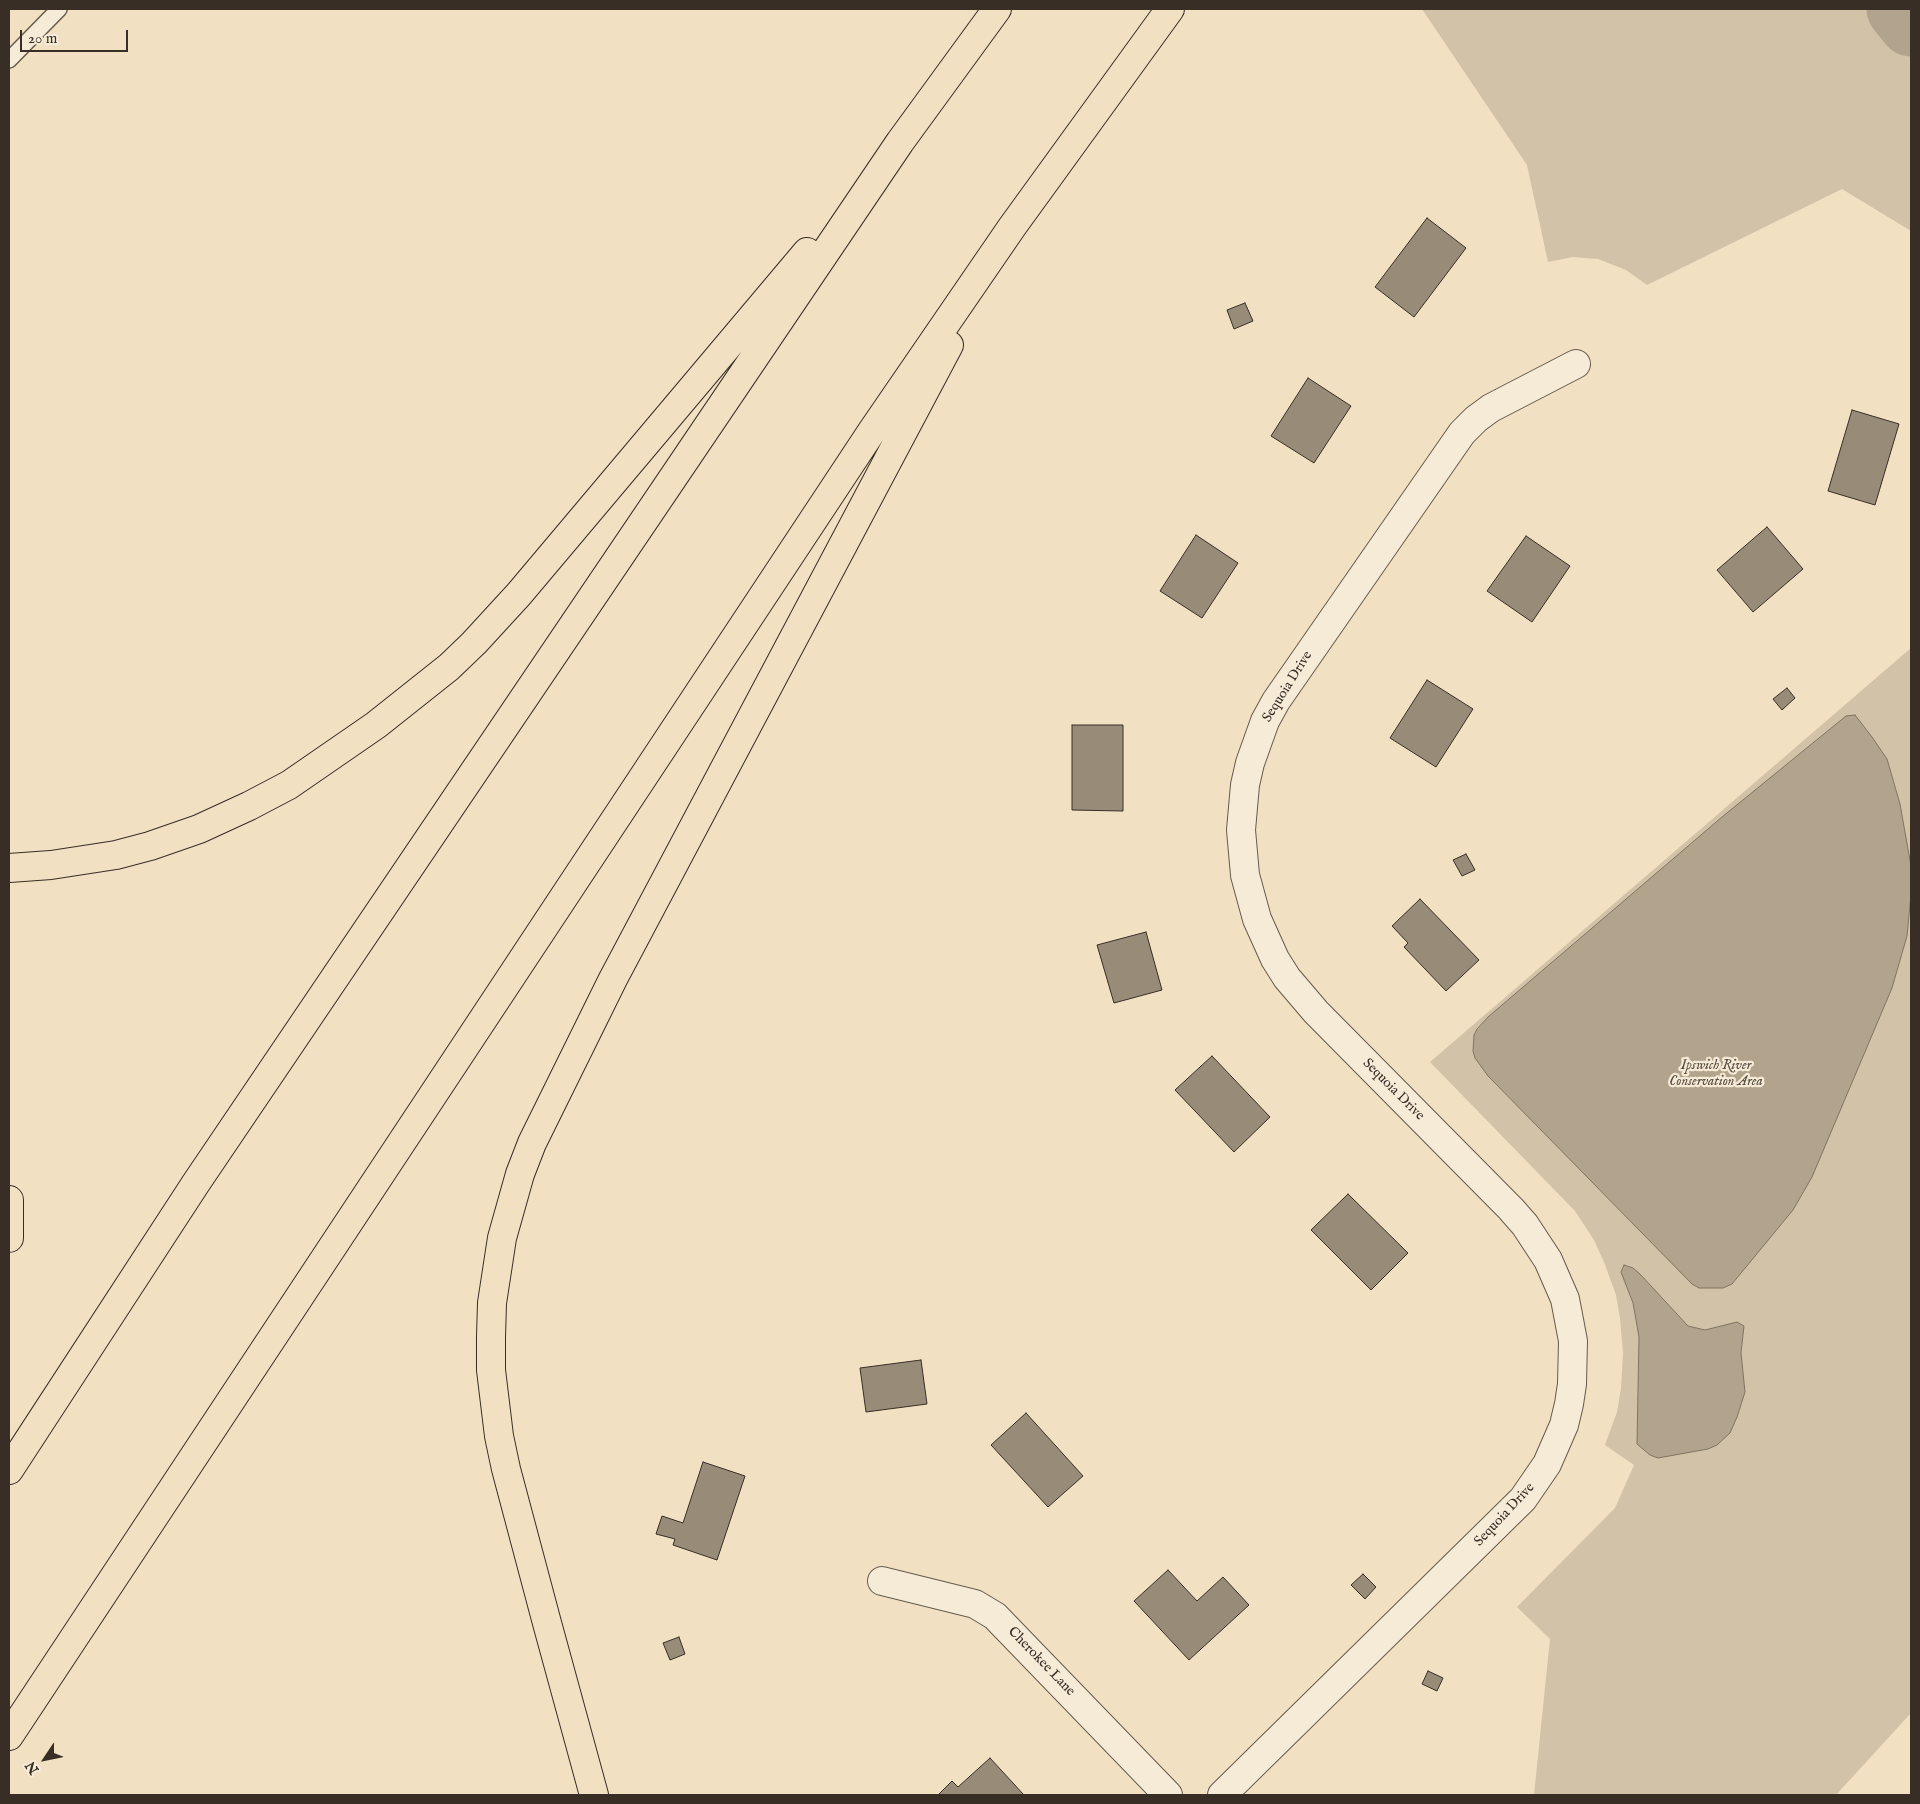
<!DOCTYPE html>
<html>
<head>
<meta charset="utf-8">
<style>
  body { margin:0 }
  #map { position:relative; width:1920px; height:1804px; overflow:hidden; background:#f1e0c1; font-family:"IM FELL English",serif }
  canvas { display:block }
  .frame { position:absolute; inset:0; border:10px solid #382e26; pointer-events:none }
  .north { position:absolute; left:20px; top:1734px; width:50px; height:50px; -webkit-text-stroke:4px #f6ebd7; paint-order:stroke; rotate:236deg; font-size:14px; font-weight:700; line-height:20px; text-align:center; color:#382e26 }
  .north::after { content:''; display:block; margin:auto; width:18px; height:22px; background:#382e26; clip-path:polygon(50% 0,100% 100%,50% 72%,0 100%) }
  .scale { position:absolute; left:20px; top:30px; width:108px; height:22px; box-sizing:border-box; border:2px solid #382e26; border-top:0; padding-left:6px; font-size:15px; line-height:18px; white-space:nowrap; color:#382e26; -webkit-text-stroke:4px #f6ebd7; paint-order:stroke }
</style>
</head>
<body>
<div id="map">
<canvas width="1920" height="1804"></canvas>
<div class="frame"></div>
<div class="north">N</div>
<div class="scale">20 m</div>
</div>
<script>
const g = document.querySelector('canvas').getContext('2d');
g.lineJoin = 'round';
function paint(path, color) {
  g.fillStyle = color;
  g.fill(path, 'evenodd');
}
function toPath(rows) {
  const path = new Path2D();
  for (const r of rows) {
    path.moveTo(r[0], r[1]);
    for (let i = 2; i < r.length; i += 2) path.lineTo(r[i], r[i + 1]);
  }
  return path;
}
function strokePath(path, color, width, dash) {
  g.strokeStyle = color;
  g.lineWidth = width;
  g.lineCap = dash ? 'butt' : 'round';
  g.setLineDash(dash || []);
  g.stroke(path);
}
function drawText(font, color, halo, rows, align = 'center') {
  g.font = font + ' "IM FELL English",serif';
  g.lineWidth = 4.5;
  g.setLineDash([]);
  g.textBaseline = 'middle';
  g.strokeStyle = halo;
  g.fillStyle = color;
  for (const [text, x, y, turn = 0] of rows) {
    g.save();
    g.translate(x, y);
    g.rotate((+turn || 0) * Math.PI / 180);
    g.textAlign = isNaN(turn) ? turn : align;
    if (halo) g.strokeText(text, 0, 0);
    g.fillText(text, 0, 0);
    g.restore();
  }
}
const green = toPath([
  [1422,9,1911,9,1911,231,1842,189,1647,285,1626,270,1598,259,1573,257,1548,262,1527,165],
  [1911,648,1911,1713,1836,1795,1534,1795,1550,1639,1517,1607,1615,1508,1634,1465,1605,1445,1617,1412,1621,1388,1623,1353,1620,1318,1616,1295,1604,1262,1594,1240,1575,1211,1430,1062]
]);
const water = toPath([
  [1855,715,1872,737,1887,759,1900,804,1911,866,1911,895,1907,936,1892,988,1812,1177,1793,1210,1732,1284,1723,1288,1699,1288,1692,1284,1488,1076,1475,1058,1473,1051,1474,1035,1477,1029,1488,1017,1722,817,1846,716,1855,715],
  [1624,1265,1633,1268,1640,1274,1688,1326,1705,1330,1737,1322,1744,1326,1741,1353,1745,1392,1737,1417,1730,1433,1717,1445,1708,1449,1658,1458,1650,1455,1637,1444,1639,1337,1633,1303,1621,1272,1624,1265]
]);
const river = toPath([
  [1899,9,1911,24]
]);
const building = toPath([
  [1427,218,1466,248,1414,317,1375,287,1427,218],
  [1245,303,1253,321,1234,329,1227,310,1245,303],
  [1308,378,1351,406,1314,463,1271,436,1308,378],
  [1852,410,1899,424,1875,505,1828,491,1852,410],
  [1767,527,1803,569,1753,612,1717,570,1767,527],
  [1196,535,1238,563,1202,618,1160,591,1196,535],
  [1526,536,1570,566,1532,622,1487,591,1526,536],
  [1427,680,1473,709,1436,767,1390,738,1427,680],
  [1787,688,1795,698,1782,710,1773,699,1787,688],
  [1072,725,1123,725,1123,811,1072,810,1072,725],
  [1466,854,1475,870,1462,876,1453,860,1466,854],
  [1420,899,1479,960,1446,991,1404,947,1408,943,1392,926,1420,899],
  [1146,932,1162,990,1114,1003,1097,945,1146,932],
  [1212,1056,1270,1117,1234,1152,1175,1090,1212,1056],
  [1348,1194,1408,1253,1371,1290,1311,1230,1348,1194],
  [921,1360,927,1404,866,1412,860,1368,921,1360],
  [1026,1413,1083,1476,1048,1507,991,1445,1026,1413],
  [703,1462,745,1476,717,1560,673,1545,675,1539,656,1534,662,1516,683,1523,703,1462],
  [1168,1570,1197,1601,1223,1577,1249,1605,1189,1660,1134,1601,1168,1570],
  [1363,1574,1376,1587,1365,1599,1351,1585,1363,1574],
  [679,1637,685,1654,670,1660,663,1643,679,1637],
  [1428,1671,1443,1678,1437,1691,1422,1684,1428,1671],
  [990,1758,1024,1795,938,1795,952,1781,958,1787,990,1758]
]);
const lane = toPath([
  [9,60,59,9]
]);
const street = toPath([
  [882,1581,975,1604,995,1616,1168,1795],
  [1222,1795,1523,1499,1547,1464,1564,1425,1569,1404,1572,1384,1573,1341,1565,1299,1548,1260,1525,1225,1511,1209,1316,1012,1287,978,1275,959,1257,919,1245,875,1241,830,1245,785,1250,763,1265,721,1276,701,1462,433,1476,419,1491,408,1576,364]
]);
const highway = toPath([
  [9,868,51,865,116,855,150,846,199,829,249,806,289,785,376,725,449,667,474,643,519,594,807,252],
  [9,1200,9,1238],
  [9,1470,196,1183,900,142,997,9],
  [9,1736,872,431,1012,227,1170,9],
  [594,1795,547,1623,506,1469,499,1436,491,1370,491,1337,492,1303,502,1238,520,1174,532,1143,613,979,949,345]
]);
const streetNames = [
  ["Sequoia Drive",1288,687,-58],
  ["Sequoia Drive",1393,1090,45],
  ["Sequoia Drive",1505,1515,-47],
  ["Cherokee Lane",1041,1662,46]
];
const parkNames = [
  ["Ipswich River",1716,1066],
  ["Conservation Area",1716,1082]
];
paint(green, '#d2c2a7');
paint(water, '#b2a38c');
strokePath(water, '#817463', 1);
strokePath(river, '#b2a38c', 65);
paint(building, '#988b77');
strokePath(building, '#382e26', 1);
strokePath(lane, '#665a4d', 18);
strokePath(street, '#665a4d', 30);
strokePath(highway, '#382e26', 30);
strokePath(lane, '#f6ebd7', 15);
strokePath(street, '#f6ebd7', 28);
strokePath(highway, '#f1e0c1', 28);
drawText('14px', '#382e26', '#f6ebd7', streetNames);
drawText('italic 14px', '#574c40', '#f6ebd7', parkNames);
</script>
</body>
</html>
